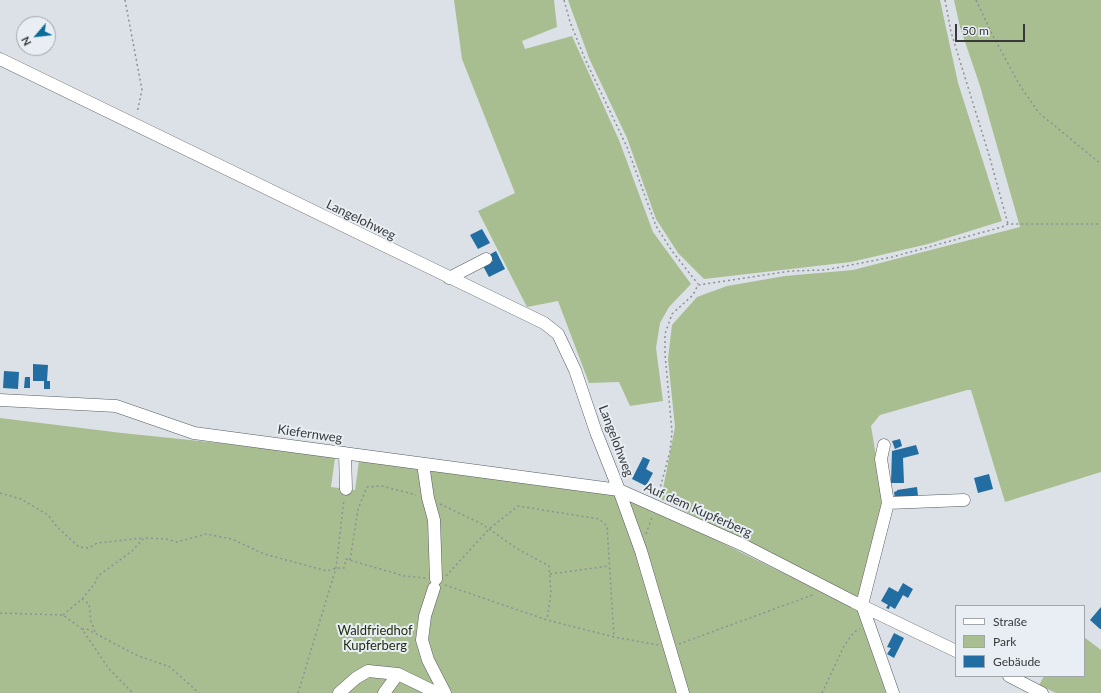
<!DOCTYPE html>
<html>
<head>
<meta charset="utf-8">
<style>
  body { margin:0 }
  #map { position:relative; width:1101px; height:693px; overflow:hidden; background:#dbe1e6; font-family:Lato,sans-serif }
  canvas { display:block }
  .legend { position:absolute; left:955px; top:605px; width:130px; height:72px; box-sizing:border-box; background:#e8eef3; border:1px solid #a1a6a9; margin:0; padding:5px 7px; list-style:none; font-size:12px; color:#37393b }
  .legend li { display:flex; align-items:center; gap:8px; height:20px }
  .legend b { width:20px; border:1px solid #a1a6a9 }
  .north { position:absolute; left:16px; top:16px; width:40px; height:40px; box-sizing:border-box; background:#e8eef3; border:1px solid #a1a6a9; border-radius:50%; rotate:242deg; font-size:11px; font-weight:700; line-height:16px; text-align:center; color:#37393b }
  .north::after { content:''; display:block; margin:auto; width:14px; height:18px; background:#096c9a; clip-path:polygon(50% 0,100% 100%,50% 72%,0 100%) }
  .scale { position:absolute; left:955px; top:24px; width:70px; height:18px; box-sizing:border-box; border:2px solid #37393b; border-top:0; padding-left:5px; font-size:12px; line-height:14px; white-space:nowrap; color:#37393b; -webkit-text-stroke:3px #e8eef3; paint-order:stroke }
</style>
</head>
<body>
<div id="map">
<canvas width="1101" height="693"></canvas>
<ul class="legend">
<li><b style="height:5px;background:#fff"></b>Straße</li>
<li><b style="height:11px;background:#a8be90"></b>Park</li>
<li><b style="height:11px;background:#226da1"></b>Gebäude</li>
</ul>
<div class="north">N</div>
<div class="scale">50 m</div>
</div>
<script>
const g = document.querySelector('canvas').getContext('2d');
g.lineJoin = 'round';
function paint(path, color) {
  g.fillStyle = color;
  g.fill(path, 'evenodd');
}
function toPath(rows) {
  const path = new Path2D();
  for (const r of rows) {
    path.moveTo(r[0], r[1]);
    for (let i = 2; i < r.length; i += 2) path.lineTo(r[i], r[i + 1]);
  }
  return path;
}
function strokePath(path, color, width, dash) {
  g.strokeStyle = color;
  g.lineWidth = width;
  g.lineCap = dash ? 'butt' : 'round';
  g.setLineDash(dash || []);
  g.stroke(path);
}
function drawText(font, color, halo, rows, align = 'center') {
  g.font = font + ' Lato,sans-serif';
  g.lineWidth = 4;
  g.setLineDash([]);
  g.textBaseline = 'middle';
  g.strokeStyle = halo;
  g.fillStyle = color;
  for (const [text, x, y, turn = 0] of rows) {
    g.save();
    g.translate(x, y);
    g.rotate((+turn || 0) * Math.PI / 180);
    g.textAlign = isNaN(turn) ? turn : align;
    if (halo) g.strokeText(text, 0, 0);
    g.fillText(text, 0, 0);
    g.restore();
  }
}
const green = toPath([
  [454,0,554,0,557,27,522,41,525,49,572,36,619,140,653,232,691,284,669,307,660,323,656,348,663,401,630,406,619,382,589,383,558,301,527,307,478,211,515,193,462,59],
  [568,0,940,0,958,83,1002,221,928,244,851,262,704,279,678,253,656,219,627,138,589,58],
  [954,0,1101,0,1101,472,1005,502,971,390,967,390,880,415,871,426,884,504,861,599,856,599,661,499,675,427,668,359,672,325,697,297,727,286,785,276,853,270,1020,227,980,86,960,27],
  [0,418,122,433,423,464,631,498,777,570,834,595,859,611,886,693,0,693],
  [335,458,359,461,355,490,331,487],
  [1084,637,1101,650,1101,693,1056,693,1039,685,1044,676,1084,676]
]);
const building = toPath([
  [482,229,490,243,478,249,470,235],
  [496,251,505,269,489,277,483,266,493,261,489,255],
  [33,364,48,365,47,381,50,381,50,389,44,389,44,381,33,381],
  [4,371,19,372,18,389,3,388],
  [25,377,30,377,30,388,24,388],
  [900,439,902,446,895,449,892,441],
  [916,445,919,454,903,458,904,483,891,483,892,451],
  [643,457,650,460,646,469,653,473,646,486,632,479],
  [989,474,993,489,978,493,974,478],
  [917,487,918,496,895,499,894,492,897,491,897,490],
  [903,583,913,589,908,598,903,595,895,609,890,606,889,609,886,608,888,605,881,601,889,587,898,592],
  [1101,607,1101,629,1100,629,1090,620],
  [894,633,904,638,894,658,887,654,891,648,887,647]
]);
const path = toPath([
  [125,0,142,90,137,113],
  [564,0,570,22,585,59,627,147,656,226,672,251,698,284],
  [945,0,951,32,989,155,1008,224],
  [976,0,993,36,1019,84,1039,113,1101,164],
  [0,493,21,499,48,515,57,527,79,547,89,548,97,543,144,538],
  [658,496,670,451,672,432,665,354,665,334,672,314,693,295,698,285,791,271,825,270,892,257,1002,227,1008,224,1101,224],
  [440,504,482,524,516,548,549,566,551,592,547,620],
  [646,534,652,517],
  [350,560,358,509,367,487,382,486,416,495],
  [550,574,609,566],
  [446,576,489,529,518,506,599,519,607,526,614,637],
  [445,585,547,620,614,637,658,645],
  [82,599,89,604,91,621,96,634],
  [0,613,63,615,82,629,109,669,133,693],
  [63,615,82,599,95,583,98,576,132,551,144,538,166,539,177,542,206,534,232,539,264,554,327,571,336,568,344,568,346,559,404,576,426,578],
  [82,629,87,629,136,655,170,667,199,693],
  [679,644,815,594],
  [298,693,336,568,344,499],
  [822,693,844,646,854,632,860,629]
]);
const minor = toPath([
  [0,59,544,323,558,334,575,370,596,432,619,490,641,551,683,693],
  [449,278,486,259],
  [0,400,116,406,194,433,619,490,743,545,854,602,956,651],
  [884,445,881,459,888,503,862,605,893,693],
  [345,453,346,489],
  [423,464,428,498,434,520,436,579],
  [888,503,964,500],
  [434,588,425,616,422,640,428,660,445,693],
  [1009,676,1042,693],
  [339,693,356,678,368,671,398,674,437,693],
  [384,693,398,674]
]);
const streetNames = [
  ["Langelohweg",361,220,26],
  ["Kiefernweg",310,434,8],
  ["Langelohweg",616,441,69],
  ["Auf dem Kupferberg",698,510,24]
];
const parkNames = [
  ["Waldfriedhof",375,631],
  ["Kupferberg",375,646]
];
paint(green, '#a8be90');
paint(building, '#226da1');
strokePath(minor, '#575c61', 13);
strokePath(path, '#8d9195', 1.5, [2, 3]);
strokePath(minor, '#fff', 12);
drawText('13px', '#37393b', '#e8eef3', streetNames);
drawText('13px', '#212f0f', '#e8eef3', parkNames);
</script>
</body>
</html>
